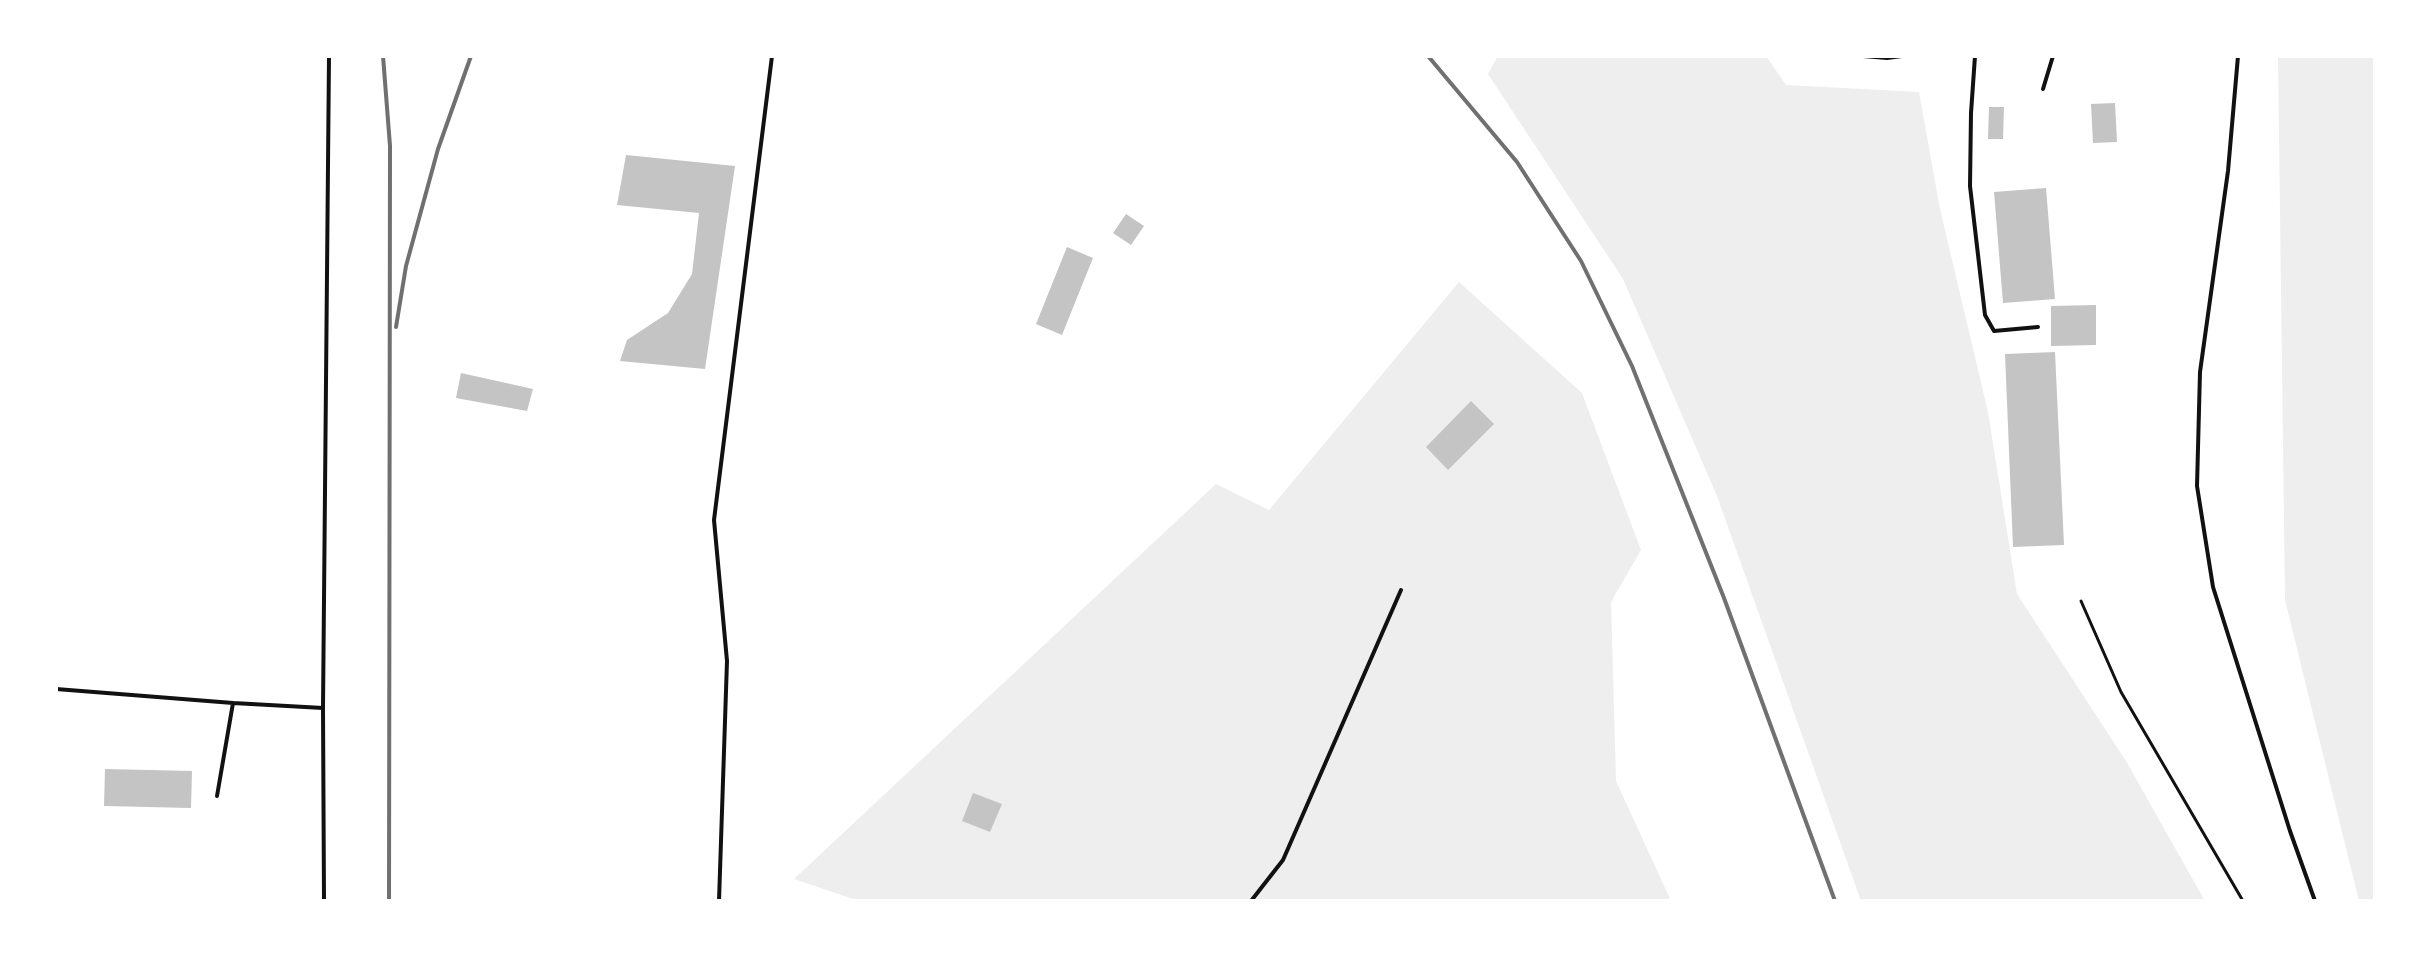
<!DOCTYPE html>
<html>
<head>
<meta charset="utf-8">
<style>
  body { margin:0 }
  #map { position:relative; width:2431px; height:957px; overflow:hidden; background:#fff; font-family:Raleway,sans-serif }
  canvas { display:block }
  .frame { position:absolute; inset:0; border:58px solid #fff; pointer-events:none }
</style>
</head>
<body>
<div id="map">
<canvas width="2431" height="957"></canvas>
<div class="frame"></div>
</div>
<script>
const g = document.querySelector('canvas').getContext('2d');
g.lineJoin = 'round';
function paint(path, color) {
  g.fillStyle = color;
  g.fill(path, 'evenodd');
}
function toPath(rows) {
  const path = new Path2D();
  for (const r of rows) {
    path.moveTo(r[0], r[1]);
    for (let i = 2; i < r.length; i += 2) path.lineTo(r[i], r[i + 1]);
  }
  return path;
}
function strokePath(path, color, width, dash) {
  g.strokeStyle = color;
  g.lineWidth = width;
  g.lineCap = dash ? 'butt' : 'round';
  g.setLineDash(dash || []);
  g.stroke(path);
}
const green = toPath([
  [1498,56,1766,56,1786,85,1919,92,1940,209,1988,412,2017,594,2126,761,2205,901,1861,901,1717,496,1623,279,1488,74],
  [2278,56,2375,56,2375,901,2359,901,2285,600],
  [1459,282,1582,393,1641,550,1611,602,1616,781,1671,901,859,901,794,879,1216,484,1269,510]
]);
const building = toPath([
  [2115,103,2117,142,2093,143,2091,104],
  [1989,107,2004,107,2003,139,1988,139],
  [626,155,735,166,705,369,620,361,627,340,668,313,692,274,699,213,617,205],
  [2046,188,2055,299,2003,303,1994,192],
  [1126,214,1144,226,1131,245,1113,233],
  [1067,247,1093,258,1062,335,1036,324],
  [2096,305,2096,345,2051,346,2051,306],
  [2055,352,2064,545,2013,547,2005,354],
  [461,373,533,389,527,411,456,398],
  [1471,401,1494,424,1448,470,1426,447],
  [105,769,192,771,191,808,104,806],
  [973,793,1002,804,990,832,962,821]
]);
const path = toPath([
  [2081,601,2121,692,2243,901]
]);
const service = toPath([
  [1863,56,1887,58,1902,56],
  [1975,56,1971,113,1970,186,1985,315,1994,331,2038,327],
  [2238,56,2228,171,2200,372,2197,486,2213,587,2290,831,2315,901],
  [2043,89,2053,56],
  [56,689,233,703],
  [217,796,233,703,323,708],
  [324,901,323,708,329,56],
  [719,901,727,661,714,520,772,56],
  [1251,901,1283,860,1401,590]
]);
const rail = toPath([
  [383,56,390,146,389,901],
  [1428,56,1517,162,1581,261,1632,366,1724,598,1835,901],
  [396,327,406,266,438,149,471,56]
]);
paint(green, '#eee');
paint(building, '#c4c4c4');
strokePath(path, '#111', 3);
strokePath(service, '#111', 4);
strokePath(rail, '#707070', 4);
</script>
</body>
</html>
